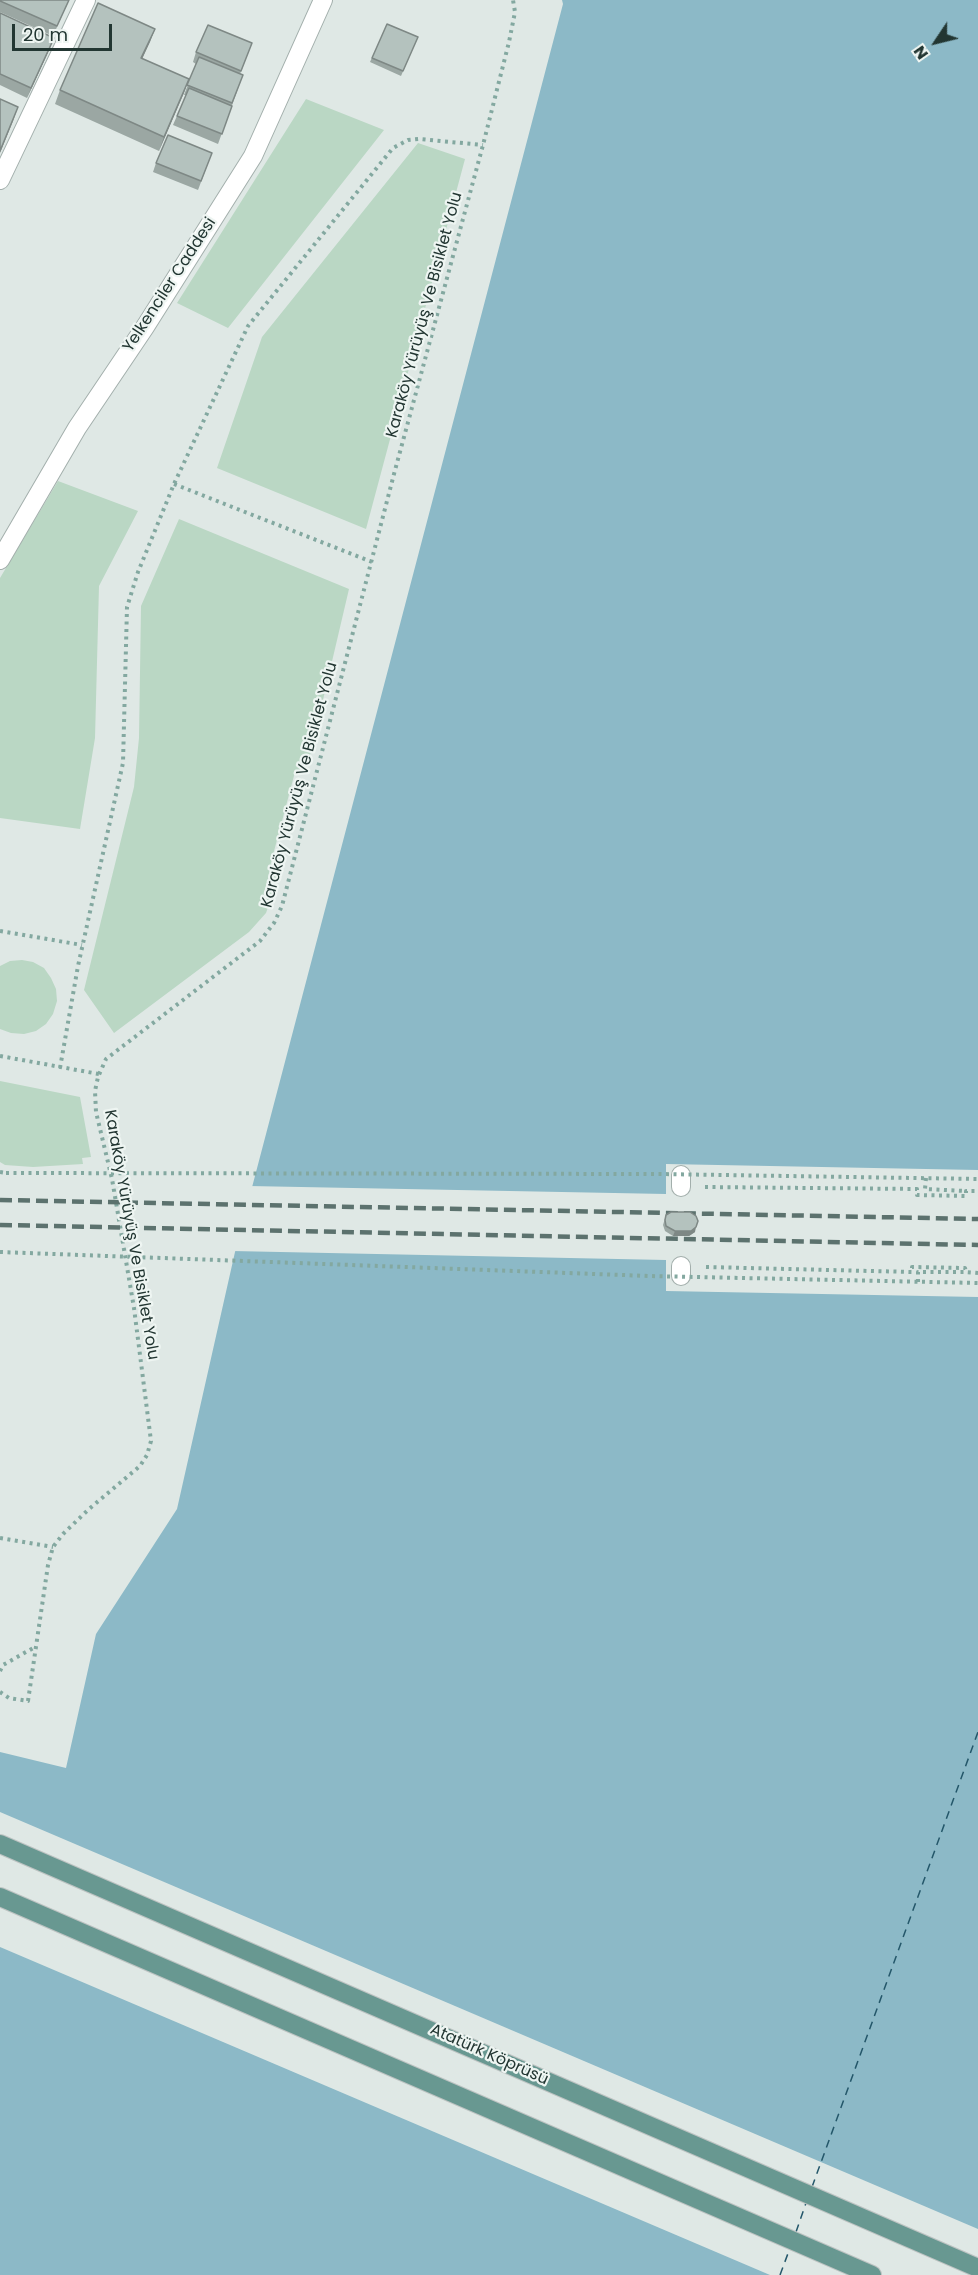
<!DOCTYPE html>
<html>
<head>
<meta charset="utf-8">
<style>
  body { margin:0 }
  #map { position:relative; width:978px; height:2275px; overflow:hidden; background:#dfe8e5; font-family:Poppins,sans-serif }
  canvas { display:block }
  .north { position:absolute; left:906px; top:12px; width:60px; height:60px; -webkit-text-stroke:4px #eef5f2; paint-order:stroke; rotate:235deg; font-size:16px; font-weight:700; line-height:24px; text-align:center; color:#223632 }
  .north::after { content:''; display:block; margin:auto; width:21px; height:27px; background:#223632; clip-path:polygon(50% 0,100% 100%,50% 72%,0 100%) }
  .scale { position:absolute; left:12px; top:24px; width:100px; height:27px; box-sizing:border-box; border:3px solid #223632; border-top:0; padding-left:8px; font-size:18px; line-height:21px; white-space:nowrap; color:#223632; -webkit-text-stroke:4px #eef5f2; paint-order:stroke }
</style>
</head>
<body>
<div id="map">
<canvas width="978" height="2275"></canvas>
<div class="north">N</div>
<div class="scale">20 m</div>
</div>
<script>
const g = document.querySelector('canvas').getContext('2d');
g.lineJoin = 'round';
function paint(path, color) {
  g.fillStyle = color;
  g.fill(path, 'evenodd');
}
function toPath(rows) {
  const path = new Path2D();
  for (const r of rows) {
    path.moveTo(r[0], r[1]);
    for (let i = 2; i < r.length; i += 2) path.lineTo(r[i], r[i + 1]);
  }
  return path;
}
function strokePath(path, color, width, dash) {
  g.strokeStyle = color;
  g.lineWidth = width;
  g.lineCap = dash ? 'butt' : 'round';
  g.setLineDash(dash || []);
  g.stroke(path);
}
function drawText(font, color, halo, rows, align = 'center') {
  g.font = font + ' Poppins,sans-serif';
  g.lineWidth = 4.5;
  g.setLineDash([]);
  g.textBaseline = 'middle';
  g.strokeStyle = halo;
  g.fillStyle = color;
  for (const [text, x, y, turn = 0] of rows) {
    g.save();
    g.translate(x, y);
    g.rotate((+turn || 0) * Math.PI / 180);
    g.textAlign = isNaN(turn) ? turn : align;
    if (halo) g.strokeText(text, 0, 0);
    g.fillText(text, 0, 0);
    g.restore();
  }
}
const green = toPath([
  [306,99,384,130,228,328,177,303],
  [418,143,465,159,366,529,217,468,262,337],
  [58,481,138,511,99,586,95,738,80,829,0,818,0,578],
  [179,519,349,589,307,768,295,772,269,870,278,878,266,913,249,932,114,1033,84,990,134,787,139,738,141,606],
  [22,960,33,962,44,968,51,978,56,989,57,1001,53,1014,46,1024,36,1031,24,1034,11,1033,0,1029,0,966,10,961],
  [0,1081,80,1097,91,1157,82,1158,83,1164,33,1167,5,1165,0,1162]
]);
const water = toPath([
  [562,0,978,0,978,2275,0,2275,0,1752,66,1768,96,1634,177,1509,235,1252,563,4]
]);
const pier = toPath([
  [666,1164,978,1170,978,1297,666,1291,666,1260,232,1251,249,1186,666,1194],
  [0,1812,978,2229,978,2275,770,2275,0,1947]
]);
const ferry = toPath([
  [812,2187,978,1732],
  [796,2232,806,2203],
  [780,2275,790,2248]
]);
const path = toPath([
  [174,484,372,562],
  [0,931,82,945],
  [0,1056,99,1074],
  [60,1068,78,966,123,763,127,607,138,572,174,484,248,326,393,148,408,140,419,139,483,145],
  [0,1172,6,1173],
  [926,1178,925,1189,966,1191],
  [705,1187,917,1189,917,1195,966,1196,966,1191,978,1191],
  [706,1267,912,1272,912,1267,965,1268,966,1272,978,1273],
  [918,1282,918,1272,966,1272],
  [0,1538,53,1547],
  [0,1671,3,1665,35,1647],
  [0,1692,9,1698,28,1701,48,1565,53,1547,63,1534,89,1509,140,1466,147,1455,151,1441,134,1308,112,1179,96,1112,95,1091,98,1077,106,1059,260,941,274,923,282,906,394,474,483,145,509,42,515,12,513,0]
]);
const pedestrian = toPath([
  [681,1175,681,1187],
  [681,1276,681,1266]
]);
const minor = toPath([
  [0,180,86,0],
  [0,560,77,428,145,327,253,156,323,0]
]);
const primary = toPath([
  [0,1844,978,2268],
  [0,1897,872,2275]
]);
const rail = toPath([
  [0,1200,978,1219],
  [0,1225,978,1245]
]);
const pathBridge = toPath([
  [6,1173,659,1174,978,1179],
  [0,1252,649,1276,978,1283]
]);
const wall = toPath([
  [0,0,69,0,53,36,0,12],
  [0,13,50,48,27,98,0,85],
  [387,24,418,37,401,76,370,62],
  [155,29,142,59,189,79,159,151,55,104,60,90],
  [252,43,240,74,243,75,218,144,173,125,186,95,184,95,196,64,193,62,196,52],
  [212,153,198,190,153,172,156,163],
  [666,1215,695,1232,689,1236,673,1236,665,1231,663,1225]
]);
const shadedWall = toPath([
  [155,29,150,42,136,72,141,58],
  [54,38,50,48,27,98,31,88],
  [189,79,184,93,159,151,164,137],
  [18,107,13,121,0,153,0,151],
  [696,1227,695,1232,689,1236,673,1236,675,1231]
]);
const building = toPath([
  [0,0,69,0,57,26,0,1,0,0],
  [98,3,155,29,141,58,189,79,164,137,60,90,98,3],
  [0,13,54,38,31,88,0,74,0,13],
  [387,24,418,37,403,71,372,58,387,24],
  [208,25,252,43,241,71,196,52,208,25],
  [199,57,243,75,232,103,187,85,199,57],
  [189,88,232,106,222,134,177,116,189,88],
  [0,99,18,107,0,151,0,99],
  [168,135,212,153,201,181,156,163,168,135],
  [671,1212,690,1212,696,1216,698,1221,696,1227,691,1231,675,1231,666,1226,665,1220,666,1215,671,1212]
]);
const streetNames = [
  ["Yelkenciler Caddesi",170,285,-57],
  ["Karaköy Yürüyüş Ve Bisiklet Yolu",425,315,-75],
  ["Karaköy Yürüyüş Ve Bisiklet Yolu",300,785,-75],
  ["Karaköy Yürüyüş Ve Bisiklet Yolu",131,1235,80],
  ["Atatürk Köprüsü",489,2055,24]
];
paint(green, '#bad7c4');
paint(water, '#8cb9c7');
paint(pier, '#dfe8e5');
strokePath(ferry, '#24576a', 1.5, [8, 6]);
strokePath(pedestrian, '#a3afac', 20);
strokePath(minor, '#a3afac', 20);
strokePath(primary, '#bdc3c2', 20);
strokePath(path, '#83a8a0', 4, [3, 4.5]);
strokePath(pedestrian, '#fff', 18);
strokePath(minor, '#fff', 18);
strokePath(primary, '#689891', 18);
strokePath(rail, '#5c726e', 4.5, [12, 6]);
strokePath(pathBridge, '#83a8a0', 4, [3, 4.5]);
paint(wall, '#9ba7a3');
paint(shadedWall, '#7e8885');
paint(building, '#b4c2be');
strokePath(building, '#7e8885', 1.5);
drawText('16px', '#223632', '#eef5f2', streetNames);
</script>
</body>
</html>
